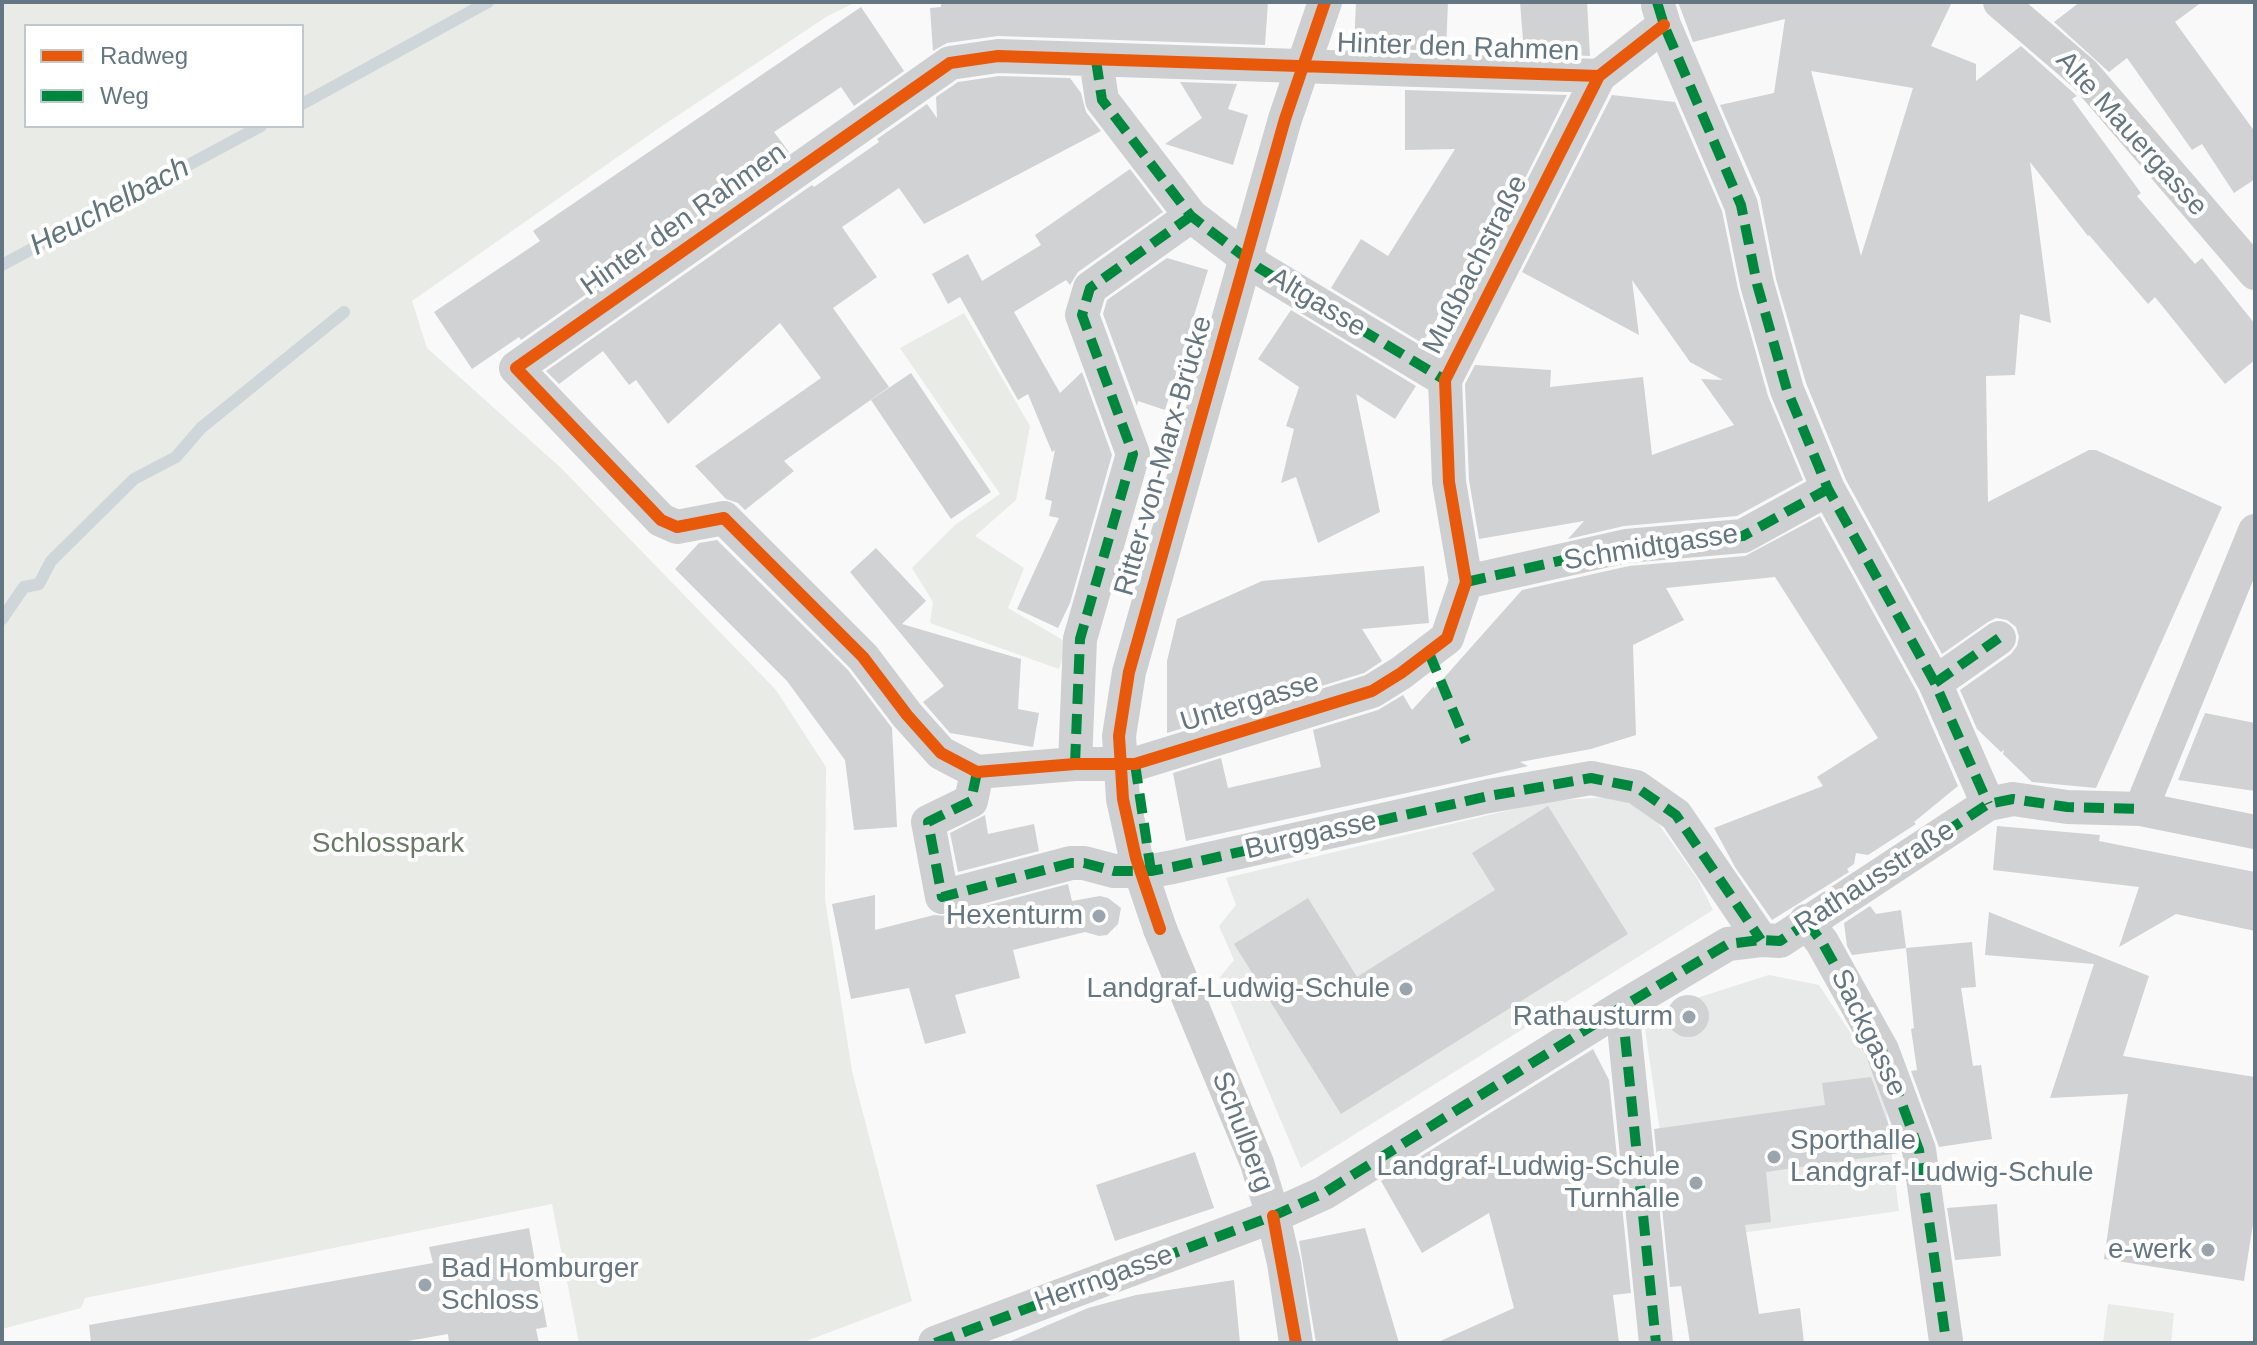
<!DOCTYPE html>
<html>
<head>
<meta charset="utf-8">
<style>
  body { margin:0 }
  #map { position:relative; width:2257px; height:1345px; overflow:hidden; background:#f9f9f9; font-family:Arial,sans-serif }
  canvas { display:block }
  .frame { position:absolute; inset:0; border:4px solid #657683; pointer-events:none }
  .legend { position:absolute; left:24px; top:24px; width:280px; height:104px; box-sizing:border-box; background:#fff; border:2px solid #c1c8cd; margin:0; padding:10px 14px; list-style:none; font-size:24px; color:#657683 }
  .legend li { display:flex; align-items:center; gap:16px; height:40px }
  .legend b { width:40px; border:2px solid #c1c8cd }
</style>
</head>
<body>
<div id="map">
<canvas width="2257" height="1345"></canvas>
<div class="frame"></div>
<ul class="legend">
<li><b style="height:10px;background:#e8590c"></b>Radweg</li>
<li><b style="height:10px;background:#00873e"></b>Weg</li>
</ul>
</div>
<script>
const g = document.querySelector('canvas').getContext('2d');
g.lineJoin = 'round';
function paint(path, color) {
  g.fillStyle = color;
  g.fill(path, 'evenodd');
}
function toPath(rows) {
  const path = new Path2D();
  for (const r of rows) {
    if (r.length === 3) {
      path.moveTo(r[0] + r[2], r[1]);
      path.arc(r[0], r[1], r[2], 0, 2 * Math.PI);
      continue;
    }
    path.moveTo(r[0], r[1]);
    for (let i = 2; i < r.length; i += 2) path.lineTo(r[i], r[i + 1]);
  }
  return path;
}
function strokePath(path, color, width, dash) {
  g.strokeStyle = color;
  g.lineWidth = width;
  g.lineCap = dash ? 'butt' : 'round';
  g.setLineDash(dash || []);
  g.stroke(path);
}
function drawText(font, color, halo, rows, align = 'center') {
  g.font = font + ' Arial,sans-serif';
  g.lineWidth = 8;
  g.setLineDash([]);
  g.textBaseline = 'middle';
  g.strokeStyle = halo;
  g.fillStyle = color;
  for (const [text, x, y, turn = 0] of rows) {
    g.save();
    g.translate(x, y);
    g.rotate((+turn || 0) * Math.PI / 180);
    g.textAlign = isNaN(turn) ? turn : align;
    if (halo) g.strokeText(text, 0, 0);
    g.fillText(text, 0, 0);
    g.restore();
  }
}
const built = toPath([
  [1625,796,1657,822,1697,878,1713,910,1301,1168,1220,977,1234,960,1219,926,1236,905,1226,878,1547,801],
  [1769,975,1819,985,1865,1055,1884,1092,1899,1211,1676,1242,1643,1015]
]);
const green = toPath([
  [2,2,856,2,826,17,659,128,412,301,427,348,561,468,776,690,826,767,825,899,852,1071,912,1301,801,1343,579,1343,552,1204,85,1298,81,1308,2,1329],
  [26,26,302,26,302,126,26,126],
  [964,313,1030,426,1016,500,975,536,1024,568,1008,608,1068,643,1059,669,930,623,933,602,912,568,955,525,1000,494,900,348],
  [2108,1304,2174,1313,2171,1343,2103,1343]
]);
const stream = toPath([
  [302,104,488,2],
  [2,265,261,126],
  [2,619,24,587,39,584,51,561,134,479,176,457,201,428,344,312]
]);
const building = toPath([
  [941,2,1268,2,1265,45,998,36,947,43,933,51,930,8,941,7],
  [1356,2,1448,2,1446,51,1354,48],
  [1520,2,1587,2,1590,56,1524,53],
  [1678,2,1952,2,1931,46,1976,64,1976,81,2021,46,2077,96,2072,99,2141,193,2137,196,2195,264,2202,258,2255,324,2255,360,2225,384,2155,297,2148,304,2089,235,2088,236,2030,162,2051,323,2020,314,2015,375,1986,376,1988,502,2089,450,2096,450,2222,507,2096,788,2032,782,2003,754,2004,750,2001,752,1977,729,1960,690,2011,654,2017,646,2019,637,2016,627,2007,620,1996,618,1988,622,1942,654,1846,480,1806,383,1776,279,1760,197,1720,105,1774,93,1785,19,1693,42],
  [1811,71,1913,88,1861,256],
  [2080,2,2202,2,2175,22,2255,132,2255,179,2234,193,2202,144,2192,150,2127,58,2109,72,2054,22],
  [861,7,904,71,854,106,841,87,774,132,789,152,521,340,519,337,472,369,434,312,540,241,533,231],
  [999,76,1070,78,1081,93,1086,112,1101,131,924,224,899,188,842,227,877,277,833,308,889,387,784,461,794,471,745,510,738,503,726,499,695,466,821,378,780,323,668,424,636,380,629,385,603,351,559,384,546,371,812,185,814,187,879,142,877,139,927,104,937,118,936,97,958,82],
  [1180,82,1237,84,1228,109,1248,115,1233,165,1165,144,1202,118],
  [1405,90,1567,95,1487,254,1481,251,1422,343,1331,288,1361,239,1388,256,1455,149,1405,150],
  [1612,95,1675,102,1722,211,1738,289,1768,396,1803,480,1737,516,1624,526,1568,539,1584,521,1479,539,1469,480,1465,384,1475,365,1551,370,1550,387,1643,377,1652,455,1734,425,1701,379,1723,380,1690,362,1632,280,1639,335,1522,272],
  [1130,169,1163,212,1078,272,1070,285,1066,280,1014,312,1060,393,1082,372,1112,455,1070,603,1058,628,1017,609,1059,518,1049,516,1052,501,1045,499,1055,450,1052,452,1028,394,1018,400,960,297,948,304,932,274,968,254,982,281,1041,245,1035,235],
  [1167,258,1208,270,1165,410,1138,401,1137,406,1103,314,1107,300],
  [1291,310,1416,386,1395,419,1356,394,1380,512,1318,543,1296,477,1281,483,1294,429,1286,426,1299,387,1258,359],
  [911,373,991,492,951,519,871,400],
  [1820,516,1917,692,1958,786,1914,822,1916,824,1868,855,1856,853,1854,864,1847,869,1849,872,1772,920,1735,867,1714,828,1823,786,1817,777,1878,738,1775,577,1666,588,1684,620,1633,645,1636,735,1591,749,1520,762,1528,766,1485,776,1186,841,1173,773,1221,758,1228,788,1321,767,1313,730,1378,710,1403,695,1412,710,1434,686,1434,689,1522,590,1629,566,1745,556],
  [717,540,848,670,892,728,897,827,854,830,845,760,787,681,675,569,699,543],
  [876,548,926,601,902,624,1021,659,1018,709,1039,713,1033,747,950,733,923,702,944,686,850,572],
  [1424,566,1429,623,1362,629,1382,661,1364,673,1167,733,1167,661,1177,619,1262,581],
  [2205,713,2255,723,2255,791,2178,780],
  [1548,806,1628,934,1341,1114,1234,944,1308,898,1357,977,1495,890,1472,853],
  [985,815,988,834,1034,824,1039,851,958,872,950,833],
  [1997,826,2100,835,2099,841,2255,872,2255,931,2176,914,2119,947,2139,887,1993,870],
  [1068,884,1072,901,1100,896,1108,898,1121,908,1118,924,1107,935,1099,936,1085,932,1013,950,1020,978,955,995,966,1033,925,1044,909,988,851,999,832,904,875,895,875,930,934,915,947,916],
  [1870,906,1876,914,1901,910,1906,948,1852,955,1847,946,1844,923],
  [1989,912,2149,976,2123,1056,2255,1077,2255,1211,2244,1281,2104,1259,2128,1094,2050,1098,2094,964,1985,955],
  [1972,942,1976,987,1961,988,1973,1066,1981,1065,1992,1139,1939,1147,1911,1071,1917,1070,1911,1029,1914,1028,1906,948],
  [1688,1016,21],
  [1593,1049,1609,1080,1631,1293,1613,1295,1619,1343,1436,1343,1514,1308,1489,1213,1422,1253,1381,1181],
  [1871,1077,1899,1153,1766,1172,1771,1222,1745,1225,1759,1314,1800,1308,1804,1343,1690,1343,1681,1286,1670,1287,1654,1129,1825,1105,1822,1083],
  [1195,1152,1214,1208,1115,1241,1096,1185],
  [1997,1204,2001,1256,1955,1260,1947,1208],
  [529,1228,547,1327,536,1329,539,1343,449,1343,448,1334,396,1343,91,1343,89,1325,433,1263,429,1247],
  [1365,1228,1399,1343,1316,1343,1299,1241],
  [1234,1280,1240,1343,1006,1343,1088,1308,1136,1295]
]);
const street = toPath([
  [2000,2,2084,74,2255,273],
  [1658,5,1664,25,1741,205,1757,284,1787,390,1828,489,1935,683,1988,804],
  [1096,60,1102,100,1191,216,1259,268,1445,380],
  [1599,76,998,56,950,63,516,368,661,520,677,527,724,518,863,657,907,715,941,753,977,772,1075,764,1135,764,1372,691,1401,673,1447,638,1466,582,1449,482,1445,380,1599,76,1664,25],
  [1466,582,1626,546,1743,536,1828,489],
  [1935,683,1999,638],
  [1075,764,1080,639,1133,454,1082,315,1090,288,1191,216],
  [977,772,971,801,928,822,942,897,1071,863,1084,863,1114,871,1151,871,1173,867,1489,796,1591,778,1636,787,1676,815,1761,940],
  [2141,809,2255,531],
  [1806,921,1822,942,1882,1050,1919,1150,1946,1341],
  [1160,929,1257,1163,1273,1216,1284,1263,1296,1343],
  [1622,1007,1656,1343],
  [935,1343,1273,1216,1324,1193,1622,1007,1728,944,1761,940,1780,941,1988,804,2013,799,2067,807,2141,809,2255,832]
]);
const streetBridge = toPath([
  [1160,929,1136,858,1123,799,1119,736,1129,672,1285,119,1325,2]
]);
const quiet = toPath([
  [1657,2,1664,25,1741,205,1757,284,1787,390,1828,489,1935,683,1988,804],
  [1096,60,1102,100,1191,216,1259,268,1445,380],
  [1466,582,1626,546,1743,536,1828,489],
  [1429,653,1466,742],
  [1935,683,1999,638],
  [1075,764,1080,639,1133,454,1082,315,1090,288,1191,216],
  [1135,764,1151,871],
  [977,772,971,801,928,822,942,897,1071,863,1084,863,1114,871,1151,871,1173,867,1489,796,1591,778,1636,787,1676,815,1761,940],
  [1806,921,1822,942,1882,1050,1919,1150,1946,1341],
  [1622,1007,1656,1343],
  [935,1343,1273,1216,1324,1193,1622,1007,1728,944,1761,940,1780,941,1988,804,2013,799,2067,807,2141,809]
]);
const cycleway = toPath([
  [1599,76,998,56,950,63,516,368,661,520,677,527,724,518,863,657,907,715,941,753,977,772,1075,764,1135,764,1372,691,1401,673,1447,638,1466,582,1449,482,1445,380,1599,76,1664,25],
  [1160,929,1136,858,1123,799,1119,736,1129,672,1285,119,1325,2],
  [1273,1216,1296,1343]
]);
const markers = [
  [1099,916,8,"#99a4ac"],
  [1406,989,8,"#99a4ac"],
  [1689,1017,8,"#99a4ac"],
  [1774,1157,8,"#99a4ac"],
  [1696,1183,8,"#99a4ac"],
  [2208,1250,8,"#99a4ac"],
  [425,1285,8,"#99a4ac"]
];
const streetNames = [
  ["Hinter den Rahmen",1458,48,2],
  ["Alte Mauergasse",2131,134,48],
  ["Hinter den Rahmen",684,220,-35],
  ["Mußbachstraße",1476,265,-63],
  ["Altgasse",1317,303,31],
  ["Ritter-von-Marx-Brücke",1164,456,-74],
  ["Schmidtgasse",1651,548,-9],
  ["Untergasse",1250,703,-17],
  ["Burggasse",1311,836,-13],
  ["Rathausstraße",1875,878,-33],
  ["Sackgasse",1868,1033,64],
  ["Schulberg",1242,1132,69],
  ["Herrngasse",1104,1279,-20]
];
const parkNames = [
  ["Schlosspark",388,844]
];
const poiNames = [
  ["Hexenturm",1083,916],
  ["Landgraf-Ludwig-Schule",1390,989],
  ["Rathausturm",1673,1017],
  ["Sporthalle",1790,1141,"left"],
  ["Landgraf-Ludwig-Schule",1790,1173,"left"],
  ["Landgraf-Ludwig-Schule",1680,1167],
  ["Turnhalle",1680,1199],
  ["e-werk",2192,1250],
  ["Bad Homburger",441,1269,"left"],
  ["Schloss",441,1301,"left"]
];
const waterNames = [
  ["Heuchelbach",110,207,-28]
];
paint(built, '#e8e9e9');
paint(green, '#e8ebe6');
strokePath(stream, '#ced6d9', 12);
paint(building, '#d0d2d3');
strokePath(street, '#cecfd0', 34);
strokePath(streetBridge, '#cecfd0', 34);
strokePath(quiet, '#00873e', 10, [20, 10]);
strokePath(cycleway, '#e8590c', 12);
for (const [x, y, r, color] of markers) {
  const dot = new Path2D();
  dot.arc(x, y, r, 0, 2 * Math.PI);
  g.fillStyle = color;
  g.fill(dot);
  strokePath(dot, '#fff', 3);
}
drawText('28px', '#657683', '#fff', streetNames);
drawText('28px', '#687a64', '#fff', parkNames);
drawText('28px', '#657683', '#fff', poiNames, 'right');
drawText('italic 30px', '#60757c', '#fff', waterNames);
</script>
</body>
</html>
